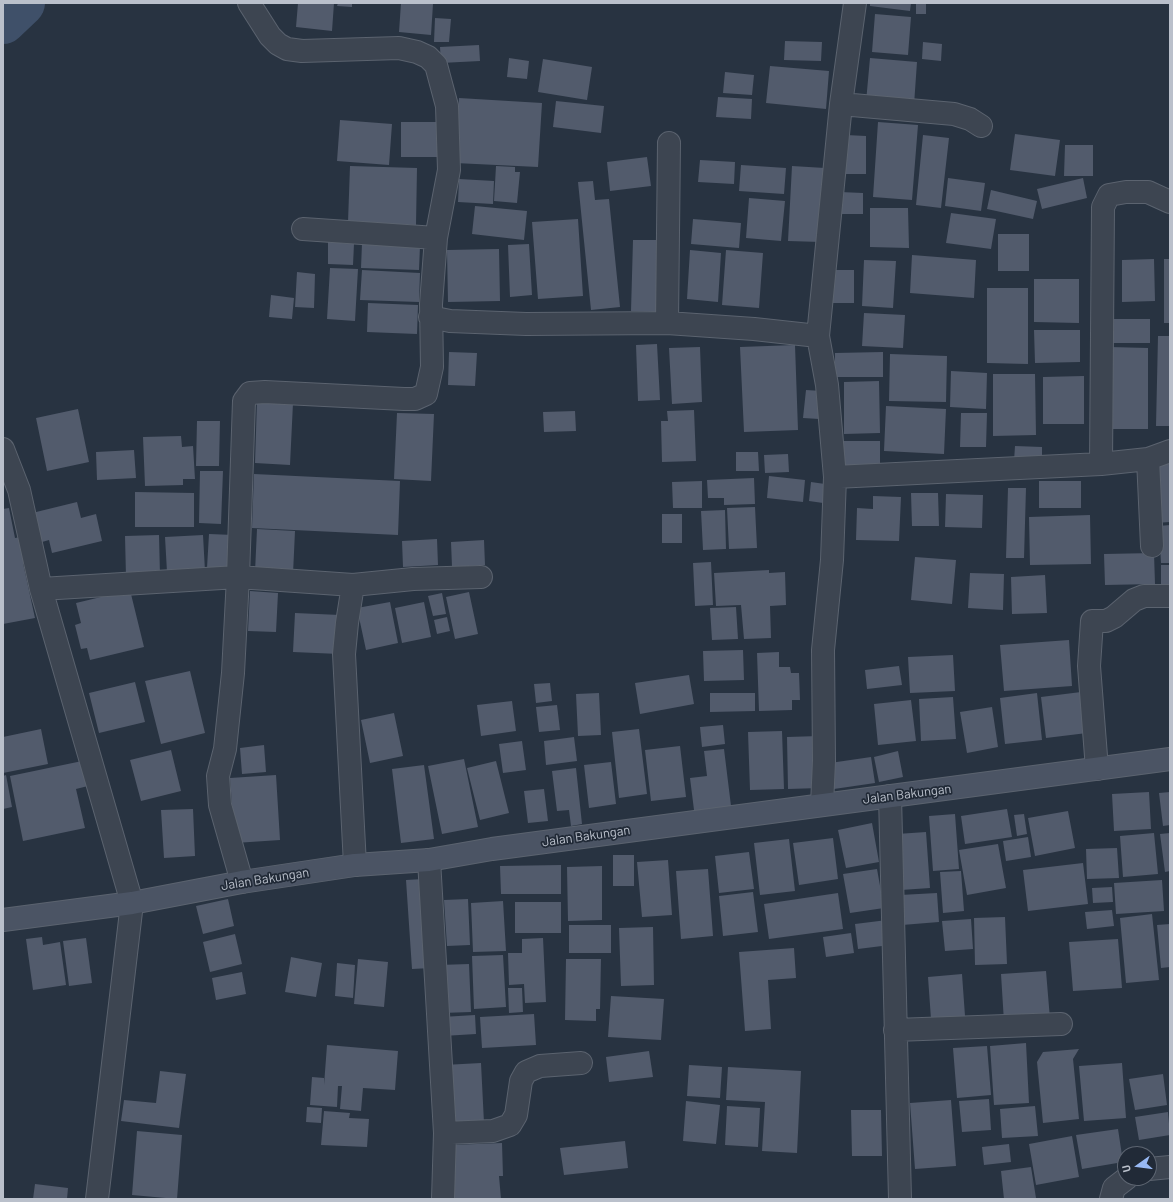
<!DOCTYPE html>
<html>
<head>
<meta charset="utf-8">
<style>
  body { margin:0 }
  #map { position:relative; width:1173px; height:1202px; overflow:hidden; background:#283341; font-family:Barlow,sans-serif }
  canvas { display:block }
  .frame { position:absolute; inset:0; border:4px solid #bac0cb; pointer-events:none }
  .north { position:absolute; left:1117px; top:1146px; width:40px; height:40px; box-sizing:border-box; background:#212a37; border:1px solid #5e6672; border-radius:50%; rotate:256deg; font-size:11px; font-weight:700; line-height:16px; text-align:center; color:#bac0cb }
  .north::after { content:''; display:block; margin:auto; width:14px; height:18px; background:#97b8f3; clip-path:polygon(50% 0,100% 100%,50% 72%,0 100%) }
</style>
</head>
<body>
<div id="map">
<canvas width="1173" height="1202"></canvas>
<div class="frame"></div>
<div class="north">U</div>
</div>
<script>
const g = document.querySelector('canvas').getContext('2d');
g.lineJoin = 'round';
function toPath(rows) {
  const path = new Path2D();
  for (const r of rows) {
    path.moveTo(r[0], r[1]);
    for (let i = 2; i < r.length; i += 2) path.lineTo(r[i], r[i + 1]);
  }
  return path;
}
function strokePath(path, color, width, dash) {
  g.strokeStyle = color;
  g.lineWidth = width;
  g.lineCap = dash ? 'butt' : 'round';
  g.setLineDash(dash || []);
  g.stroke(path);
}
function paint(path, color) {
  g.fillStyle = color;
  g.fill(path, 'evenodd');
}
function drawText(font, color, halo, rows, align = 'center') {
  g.font = font + ' Barlow,sans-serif';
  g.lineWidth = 3.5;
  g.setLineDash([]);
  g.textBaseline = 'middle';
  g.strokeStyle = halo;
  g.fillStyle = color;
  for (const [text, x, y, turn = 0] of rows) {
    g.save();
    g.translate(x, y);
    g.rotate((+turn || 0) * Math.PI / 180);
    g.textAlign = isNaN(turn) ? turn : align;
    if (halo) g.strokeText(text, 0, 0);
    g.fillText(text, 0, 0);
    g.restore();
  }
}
const river = toPath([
  [3,21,22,3]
]);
const building = toPath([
  [298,3,334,3,332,31,296,27],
  [338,3,352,3,352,7,337,6],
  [401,3,433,4,431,35,399,32],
  [870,3,911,3,910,11,870,6],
  [916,3,926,3,926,14,916,14],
  [875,14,911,17,908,55,872,52],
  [435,18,451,19,449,42,434,42],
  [785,41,822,42,821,61,784,60],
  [923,42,942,44,941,61,922,59],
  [479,45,480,61,441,63,440,47],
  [509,58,529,61,527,79,507,77],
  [870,58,917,62,914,105,866,102],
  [543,59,592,67,587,100,538,92],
  [770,66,829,71,826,109,766,103],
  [725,72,754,75,752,95,723,93],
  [718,97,752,99,751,119,716,117],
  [459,98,542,103,538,167,455,163],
  [556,101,604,106,601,133,553,127],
  [340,120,392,124,389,165,337,161],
  [401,122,443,122,444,157,401,157],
  [878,122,918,125,912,200,873,197],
  [1015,134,1060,140,1055,176,1010,170],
  [846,135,866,136,866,174,846,174],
  [923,135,949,138,941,208,916,205],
  [1065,145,1093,145,1093,176,1064,176],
  [647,157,651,186,610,191,607,162],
  [700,160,735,162,734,184,698,182],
  [741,165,786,168,784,194,739,191],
  [350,166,417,168,416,225,348,222],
  [496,166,515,167,515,172,520,172,517,203,494,201],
  [792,166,825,168,821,242,788,241],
  [948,178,985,183,981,211,945,206],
  [1083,178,1087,198,1042,209,1037,189],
  [459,179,494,181,493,204,458,202],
  [593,181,595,200,609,199,620,307,591,310,578,182],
  [991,190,1037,201,1033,219,987,209],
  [840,192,863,193,863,214,839,214],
  [749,198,785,201,781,241,746,238],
  [475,206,527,211,524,240,472,234],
  [870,208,908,208,909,248,870,247],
  [951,213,996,219,991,249,946,243],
  [578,219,583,296,538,299,532,222],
  [693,219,741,223,739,248,691,244],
  [998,234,1029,234,1029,271,998,271],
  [633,240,660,240,658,312,631,311],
  [328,242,354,244,353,265,328,264],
  [362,243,420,246,419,270,361,268],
  [529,244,532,295,510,297,508,245],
  [499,249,500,301,448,302,447,250],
  [690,250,721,253,718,302,687,299],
  [726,250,763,253,759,308,722,305],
  [912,255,976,260,974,298,910,293],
  [1154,259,1155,301,1122,302,1122,260],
  [1164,259,1170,259,1170,323,1164,323],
  [864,260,896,261,893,308,862,306],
  [330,268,358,269,355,321,327,319],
  [362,270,420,273,419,302,360,300],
  [831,270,854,270,854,303,830,303],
  [297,272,315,274,314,308,295,307],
  [1034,279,1079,279,1079,323,1034,322],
  [987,288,1028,288,1028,364,987,363],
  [271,295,294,298,292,319,269,317],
  [368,303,418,305,417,334,367,332],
  [864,313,905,315,903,348,862,346],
  [1107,319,1150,319,1150,343,1107,343],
  [1034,330,1080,330,1080,362,1035,363],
  [1158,336,1170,336,1170,426,1156,426],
  [657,344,660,400,638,401,636,345],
  [795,345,798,430,744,432,740,347],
  [700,347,702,402,672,404,669,348],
  [1110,347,1148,348,1148,429,1110,429],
  [449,352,477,353,475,386,448,385],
  [883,352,883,377,835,377,835,353],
  [890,354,947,356,946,402,889,401],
  [951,371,987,373,986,409,950,407],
  [993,374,1035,374,1036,435,993,436],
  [1084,376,1084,424,1043,424,1043,377],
  [879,381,880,433,844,434,844,382],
  [806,390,822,391,819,419,803,418],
  [257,401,293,403,290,465,255,463],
  [886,406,946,409,944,454,884,451],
  [78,409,89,462,47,471,36,418],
  [694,410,696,461,662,462,661,421,668,421,667,411],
  [575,411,576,431,544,432,543,412],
  [397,413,434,414,431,481,394,479],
  [961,413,987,413,986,447,960,447],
  [197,421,220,421,219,466,196,466],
  [181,436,182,447,193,446,195,479,183,479,183,485,145,486,143,437],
  [842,441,880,441,880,465,842,466],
  [1015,446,1042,447,1042,462,1014,461],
  [134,450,136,478,97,480,96,452],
  [736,452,758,452,759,471,736,471],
  [788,454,789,472,765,473,764,455],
  [1170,463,1170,522,1155,523,1151,464],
  [200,471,223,471,221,524,199,523],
  [254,474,400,481,398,535,252,528],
  [769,476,805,480,803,502,767,498],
  [754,478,755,504,724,505,724,498,708,498,707,480],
  [702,481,702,508,673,508,672,482],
  [1039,481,1081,481,1081,508,1039,508],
  [811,482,825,484,823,503,809,501],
  [1008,488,1026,488,1024,558,1006,558],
  [135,492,194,493,194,527,135,527],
  [911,493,938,493,939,526,912,526],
  [946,494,983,495,982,528,945,527],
  [873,496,901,497,899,541,856,540,857,508,873,509],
  [77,502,81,518,96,514,102,541,52,553,49,540,35,544,28,514],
  [755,507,757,548,729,549,727,508],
  [9,508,15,538,27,536,33,561,23,563,35,618,3,624,3,509],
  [725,510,726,549,703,550,701,511],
  [662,514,682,514,682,543,662,543],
  [1090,515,1091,564,1030,565,1029,517],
  [1170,525,1170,563,1161,563,1159,526],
  [257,529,295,531,293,574,255,572],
  [209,534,234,535,233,570,207,568],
  [159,535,160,575,126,577,125,536],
  [203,535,205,571,167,572,165,537],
  [437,539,438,565,403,567,402,541],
  [484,540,485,565,452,567,451,542],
  [1154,553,1155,584,1105,585,1104,554],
  [915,557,956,560,952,604,911,600],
  [711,562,713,605,695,606,693,563],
  [1161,565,1170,565,1170,592,1161,592],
  [769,570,769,573,785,572,786,605,770,606,771,638,744,639,741,605,716,606,714,573],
  [970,573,1004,574,1003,610,968,608],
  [1045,575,1047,613,1012,614,1011,577],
  [130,590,144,647,90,660,87,648,81,649,75,625,81,623,76,603],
  [250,591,278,593,276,632,248,631],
  [469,592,478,634,455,639,446,597],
  [442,593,446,614,433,616,428,596],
  [390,602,398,643,366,650,357,608],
  [424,602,431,637,402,643,395,608],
  [736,607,738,639,712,640,710,608],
  [295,613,340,615,339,654,293,652],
  [447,617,450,631,437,634,434,620],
  [1069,640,1072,686,1004,691,1000,645],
  [743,650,744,680,704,681,703,651],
  [779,652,779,667,790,667,791,673,799,673,800,700,792,700,792,710,759,711,757,653],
  [953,655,955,691,910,693,908,657],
  [899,666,902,685,867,689,865,670],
  [190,671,205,733,161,744,145,681],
  [689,675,694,704,640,714,635,683],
  [135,682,145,722,99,733,89,693],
  [550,683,552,701,536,703,534,684],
  [1081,692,1087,733,1046,738,1041,697],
  [599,693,601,735,578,736,576,694],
  [710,693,755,693,755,711,710,712],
  [1037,693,1042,740,1005,744,1000,698],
  [953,697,956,739,921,741,919,699],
  [911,700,916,741,878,745,874,704],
  [512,701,516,731,481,736,477,705],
  [557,705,560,730,539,732,536,707],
  [992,707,998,747,967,753,960,712],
  [394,713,403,756,370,763,361,720],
  [723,725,725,744,702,747,700,727],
  [41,729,48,764,3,773,3,737],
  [639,729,647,794,619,798,612,732],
  [782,731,784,789,750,790,748,732],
  [819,736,820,788,788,789,787,737],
  [574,737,577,761,546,765,544,741],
  [522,741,526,770,503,773,499,744],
  [264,745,266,772,242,774,240,748],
  [680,746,686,797,651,801,645,750],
  [724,749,732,814,695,818,690,778,707,776,704,751],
  [171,750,181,791,141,801,130,760],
  [898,751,903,777,879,782,874,757],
  [871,757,875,783,834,789,830,763],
  [464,759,478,827,442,834,428,766],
  [87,760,92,785,76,789,85,828,23,841,10,776],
  [496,761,509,813,480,820,467,768],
  [611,762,616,804,589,808,584,765],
  [424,765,434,839,401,843,392,769],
  [576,768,582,824,571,826,569,810,557,811,552,771],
  [6,775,12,807,3,809,3,776],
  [276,775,280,840,235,843,230,778],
  [544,789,548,821,528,823,524,791],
  [1149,792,1151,829,1114,831,1112,794],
  [1170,792,1170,825,1163,826,1159,793],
  [193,809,195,856,164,858,161,810],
  [1007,809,1012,837,965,844,961,816],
  [1068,811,1075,848,1035,856,1028,818],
  [955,814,959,869,933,871,929,816],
  [1024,814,1027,834,1017,836,1014,815],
  [872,823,879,862,846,868,838,830],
  [926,832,930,888,901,890,897,834],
  [1154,833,1158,874,1123,877,1120,836],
  [1170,833,1170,871,1165,872,1160,834],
  [1028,837,1031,857,1006,861,1003,841],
  [833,838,838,879,799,885,793,843],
  [789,839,795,891,760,895,754,843],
  [998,844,1006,888,967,895,959,850],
  [1117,848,1119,878,1087,879,1086,849],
  [749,852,754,889,719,893,715,856],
  [613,855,634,855,634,886,613,886],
  [668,860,672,915,642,917,637,862],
  [1083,863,1088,904,1028,911,1023,870],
  [561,865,561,894,501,894,500,866],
  [602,866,602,920,568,921,567,867],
  [708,869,713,936,681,939,676,871],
  [877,869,884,908,850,913,843,874],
  [961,871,964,911,943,913,940,872],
  [424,879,431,968,412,969,406,880],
  [1162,880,1164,911,1116,914,1114,883],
  [1112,887,1113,902,1093,903,1092,888],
  [753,892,758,932,723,936,719,896],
  [838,893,843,929,769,939,764,904],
  [937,893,939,922,902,925,900,895],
  [228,899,234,926,203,934,196,906],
  [468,899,470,945,447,946,444,900],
  [503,901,506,951,473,952,471,903],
  [515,902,561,902,561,933,515,933],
  [1112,910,1114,926,1087,929,1085,912],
  [1152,914,1159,980,1126,983,1120,918],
  [1005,917,1007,964,975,965,974,918],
  [971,919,973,949,945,951,942,921],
  [887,920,890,945,858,949,855,924],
  [1170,924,1170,967,1161,968,1157,925],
  [569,925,611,925,611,953,569,953],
  [653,927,654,985,621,986,619,928],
  [851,933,854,953,826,957,823,937],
  [235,934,242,964,210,972,203,942],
  [42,937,43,945,60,942,66,985,33,990,26,939],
  [86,938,92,983,69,986,63,941],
  [543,938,546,1002,525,1003,524,984,509,985,508,953,522,953,522,939],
  [1118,939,1122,988,1073,991,1069,942],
  [794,948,796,978,768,980,771,1029,745,1031,739,952],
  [503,955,506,1007,474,1009,472,956],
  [291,957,322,963,316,997,285,992],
  [358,959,388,962,384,1007,354,1004],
  [566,959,601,959,600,1009,596,1009,596,1021,565,1020],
  [337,963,355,965,353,998,335,996],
  [469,964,471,1012,442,1013,439,965],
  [1046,971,1050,1019,1004,1022,1001,974],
  [242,972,246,994,216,1000,212,978],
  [962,974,965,1016,931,1019,928,977],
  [508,988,522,988,523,1012,509,1013],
  [611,996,664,999,661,1040,608,1037],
  [534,1014,536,1045,482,1048,480,1017],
  [475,1015,476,1034,443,1036,442,1017],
  [1026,1043,1029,1103,994,1105,990,1046],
  [327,1045,398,1051,395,1090,363,1088,361,1111,340,1109,342,1086,338,1086,337,1107,310,1105,312,1077,324,1078,324,1085],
  [987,1046,991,1095,957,1098,953,1048],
  [1079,1049,1073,1059,1079,1119,1043,1123,1037,1062,1043,1052],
  [649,1051,653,1077,609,1082,606,1057],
  [481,1063,484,1123,447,1125,444,1065],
  [1122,1063,1126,1118,1084,1121,1079,1066],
  [689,1065,722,1067,720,1098,687,1096],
  [728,1067,801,1071,797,1153,762,1151,765,1102,726,1100],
  [160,1071,186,1074,179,1128,121,1121,124,1100,156,1103],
  [1163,1074,1167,1105,1135,1110,1129,1079],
  [989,1099,991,1130,962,1132,959,1101],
  [951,1100,956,1166,915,1169,910,1103],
  [686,1101,720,1105,716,1144,683,1141],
  [727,1106,760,1108,758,1147,725,1145],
  [1035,1106,1038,1136,1002,1138,1000,1109],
  [307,1107,322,1108,321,1123,306,1122],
  [851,1110,881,1110,882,1156,852,1156],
  [324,1111,350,1113,349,1118,369,1119,367,1147,321,1145],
  [1168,1112,1170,1135,1139,1140,1135,1117],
  [1118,1129,1123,1162,1082,1169,1076,1135],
  [137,1131,182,1135,177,1199,132,1195],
  [1072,1136,1079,1177,1036,1185,1029,1144],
  [625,1141,628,1168,564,1175,560,1148],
  [502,1143,503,1176,499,1176,501,1199,454,1199,451,1145],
  [1009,1144,1011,1162,984,1165,982,1147],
  [1031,1167,1036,1198,1004,1199,1001,1171],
  [35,1184,68,1188,67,1199,33,1199]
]);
const street = toPath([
  [841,104,954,114,970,119,981,126],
  [303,229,436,238],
  [430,317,450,321,526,324,667,323,754,329,818,336,827,385,835,477,832,560,823,650,824,761,822,805],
  [667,323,669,143],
  [818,336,841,104,855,3],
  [3,449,19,490,41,589,132,903,97,1199],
  [1148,459,1152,546],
  [1101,464,1103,207,1109,195,1126,192,1148,192,1170,202],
  [835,477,1101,464,1148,459,1170,451],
  [353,585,347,623,344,654,355,865],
  [41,589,238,577,244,401,250,393,265,392,404,399,415,399,426,394,432,367,431,304,436,238,449,170,447,106,436,65,428,57,417,52,399,48,302,51,287,49,278,44,270,36,249,3],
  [1097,769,1089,666,1092,621,1106,621,1114,617,1134,600,1144,596,1170,596],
  [890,796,900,1199],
  [429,860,445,1133,443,1199],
  [242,882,220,805,218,776,225,749,233,673,238,577,353,585,413,579,481,577],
  [895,1030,1061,1024],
  [445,1133,493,1131,510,1125,516,1115,521,1081,526,1072,540,1066,581,1063],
  [1149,1169,1170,1167],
  [1111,1199,1114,1188,1127,1178]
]);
const secondary = toPath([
  [3,920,132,903,242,882,355,865,429,860,492,849,1170,759]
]);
const streetNames = [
  ["Jalan Bakungan",907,794,-7],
  ["Jalan Bakungan",586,836,-8],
  ["Jalan Bakungan",265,879,-9]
];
strokePath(river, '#3f5069', 46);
paint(building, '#525b6c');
strokePath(street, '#5b636f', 24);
strokePath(secondary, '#5b636f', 24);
strokePath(street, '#3d4551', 22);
strokePath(secondary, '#4b5464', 22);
drawText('13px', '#bac0cb', '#212a37', streetNames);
</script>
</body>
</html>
